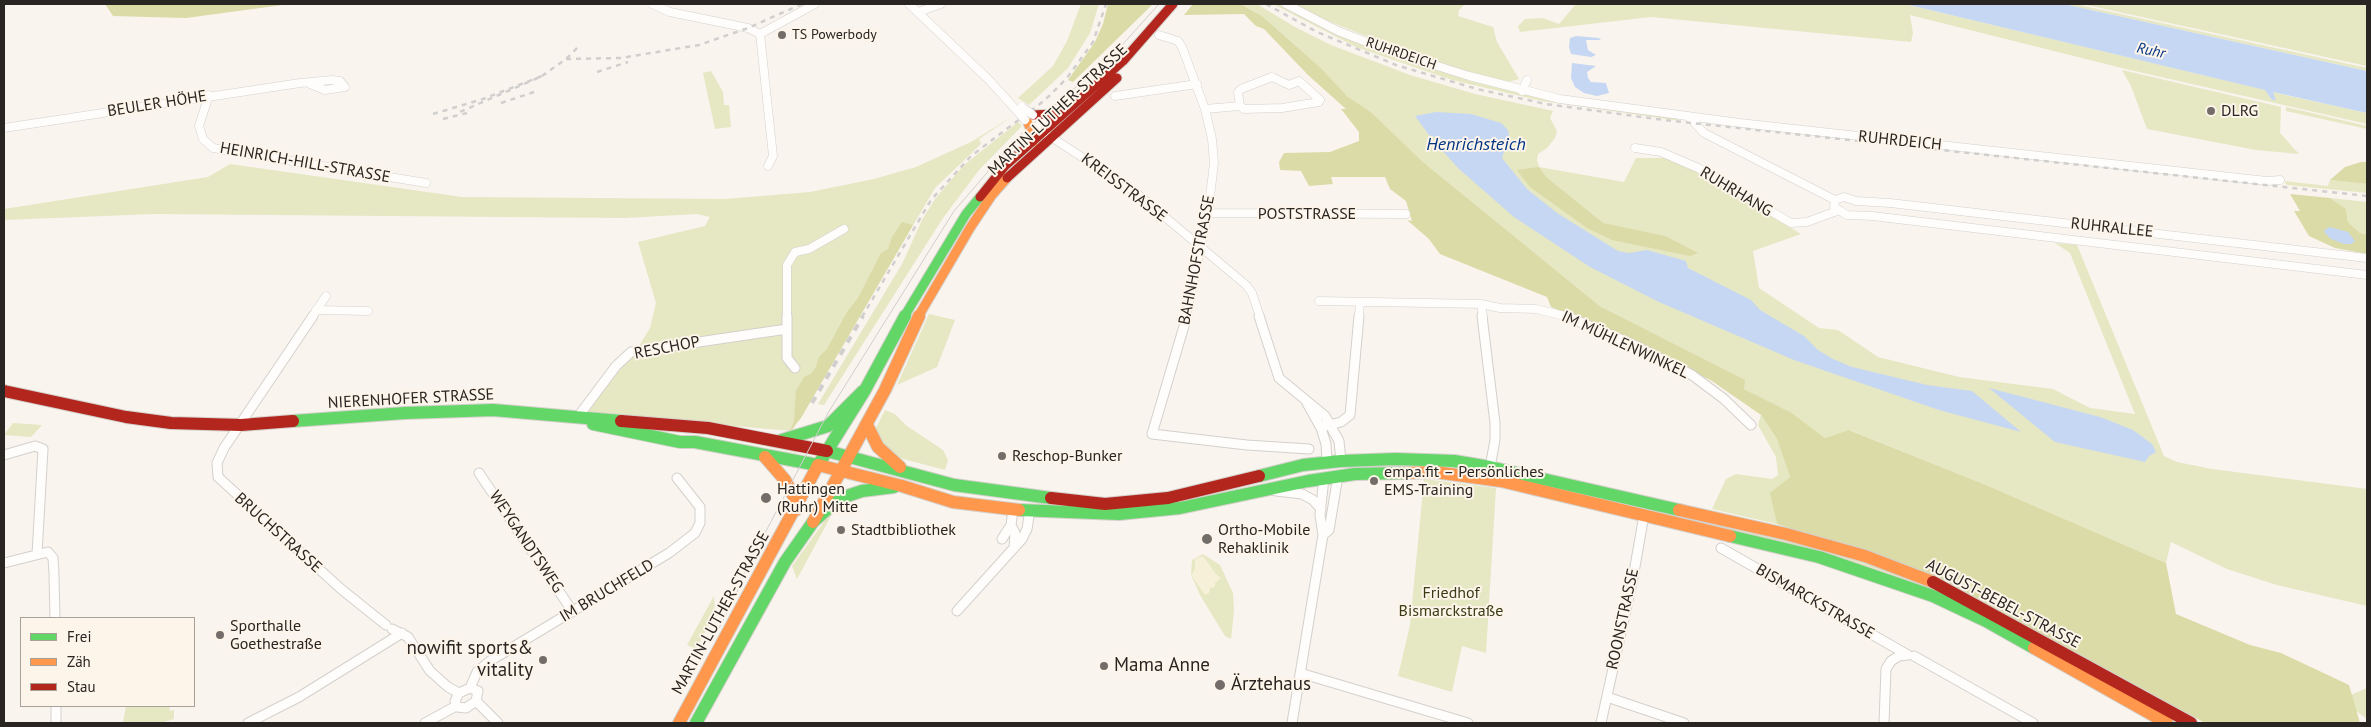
<!DOCTYPE html>
<html>
<head>
<meta charset="utf-8">
<style>
  body { margin:0 }
  #map { position:relative; width:2371px; height:727px; overflow:hidden; background:#f9f4ee; font-family:"PT Sans",sans-serif }
  canvas { display:block }
  .frame { position:absolute; inset:0; border:5px solid #292522; pointer-events:none }
  .legend { position:absolute; left:20px; top:617px; width:175px; height:90px; box-sizing:border-box; background:#fdf4ea; border:1px solid #a8a19a; margin:0; padding:6px 9px; list-style:none; font-size:15px; color:#292522 }
  .legend li { display:flex; align-items:center; gap:10px; height:25px }
  .legend b { width:25px; border:1px solid #a8a19a }
</style>
</head>
<body>
<div id="map">
<canvas width="2371" height="727"></canvas>
<div class="frame"></div>
<ul class="legend">
<li><b style="height:6px;background:#63d668"></b>Frei</li>
<li><b style="height:6px;background:#ff974d"></b>Zäh</li>
<li><b style="height:6px;background:#b3261e"></b>Stau</li>
</ul>
</div>
<script>
const g = document.querySelector('canvas').getContext('2d');
g.lineJoin = 'round';
function paint(path, color) {
  g.fillStyle = color;
  g.fill(path, 'evenodd');
}
function toPath(rows) {
  const path = new Path2D();
  for (const r of rows) {
    path.moveTo(r[0], r[1]);
    for (let i = 2; i < r.length; i += 2) path.lineTo(r[i], r[i + 1]);
  }
  return path;
}
function strokePath(path, color, width, dash) {
  g.strokeStyle = color;
  g.lineWidth = width;
  g.lineCap = dash ? 'butt' : 'round';
  g.setLineDash(dash || []);
  g.stroke(path);
}
function drawText(font, color, halo, rows, align = 'center') {
  g.font = font + ' "PT Sans",sans-serif';
  g.lineWidth = 4;
  g.setLineDash([]);
  g.textBaseline = 'middle';
  g.strokeStyle = halo;
  g.fillStyle = color;
  for (const [text, x, y, turn = 0] of rows) {
    g.save();
    g.translate(x, y);
    g.rotate((+turn || 0) * Math.PI / 180);
    g.textAlign = isNaN(turn) ? turn : align;
    if (halo) g.strokeText(text, 0, 0);
    g.fillText(text, 0, 0);
    g.restore();
  }
}
const green = toPath([
  [1081,4,1099,4,1090,33,1068,68,1029,105,1018,98,1053,66,1067,41],
  [1242,4,1257,4,1295,27,1331,45,1410,75,1475,94,1553,111,1550,118,1557,131,1555,138,1547,148,1538,154,1537,160,1539,167,1624,182,1636,158,1666,158,1694,170,1801,234,1753,251,1759,288,1819,328,1838,330,1878,357,1959,377,2053,389,2090,408,2135,414,2070,253,2055,243,2077,245,2164,456,2177,462,2212,469,2367,489,2367,606,2277,585,2227,569,2171,542,2166,563,1986,485,1850,430,1825,438,1792,413,1744,389,1601,307,1423,162,1371,112,1347,96,1322,69,1262,16],
  [1273,4,1280,4,1324,28,1464,77,1542,98,1671,116,1681,121,1542,101,1452,80,1356,47],
  [1294,4,1465,4,1459,10,1458,16,1493,27,1497,42,1519,79,1508,82,1429,61,1323,19],
  [1576,4,1905,4,2266,90,2272,100,2276,100,2272,92,2367,113,2367,124,2126,69,1910,15,1913,33,1911,42,1651,17,1520,32,1518,26,1525,19,1543,18,1559,24],
  [2064,4,2075,4,2367,68,2367,71],
  [2082,4,2367,4,2367,66,2266,44],
  [2122,70,2281,107,2280,133,2299,154,2256,150,2147,129,2131,86],
  [711,71,723,92,724,105,729,105,731,127,715,129,703,73],
  [2286,107,2367,126,2367,129,2286,111],
  [1013,116,979,139,981,144,935,188,792,431,586,413,639,346,650,328,656,303,638,242,705,226,710,217,697,214,624,218,154,214,4,220,4,209,208,177,230,164,462,197,725,199,810,192,874,179,916,167,971,142],
  [1018,122,1022,126,979,170,943,218,824,405,818,404,902,264,922,220,935,199,964,165],
  [2330,180,2367,184,2367,193,2287,185,2284,181,2328,186],
  [2330,198,2367,202,2367,234,2360,233,2348,222,2346,209],
  [929,314,955,320,937,367,897,385],
  [885,410,895,414,907,426,943,450,948,460,945,470,896,457,889,452,874,432],
  [1761,415,1777,439,1790,477,1771,493,1777,524,1712,509,1726,479,1736,474,1772,479,1778,475,1776,457,1758,425],
  [602,421,718,434,799,450,797,453,711,435,621,426],
  [13,423,42,425,31,437,4,435],
  [1424,479,1496,488,1486,653,1462,646,1452,692,1398,676,1410,625],
  [842,505,831,516,797,579,792,566,834,508],
  [1682,517,1822,548,1888,569,1956,600,2182,723,2176,723,1974,612,1881,571,1847,560,1682,519],
  [1203,554,1220,565,1233,593,1234,611,1231,639,1225,636,1200,595,1191,575,1192,560],
  [714,596,715,614,696,649,687,645],
  [2367,688,2367,719,2352,708,2346,697],
  [126,706,169,706,170,711,174,710,174,719,161,723,123,723]
]);
const forest = toPath([
  [105,4,290,4,186,18,113,16],
  [1108,4,1153,4,1073,82,1068,80,1095,42,1103,24],
  [1193,4,1241,4,1262,16,1322,69,1347,96,1371,112,1423,162,1601,307,1745,380,1744,389,1792,413,1825,438,1849,430,1986,485,2166,563,2176,614,2250,645,2281,653,2349,685,2360,723,2205,723,2106,669,1883,558,1777,524,1770,493,1790,477,1777,439,1761,415,1712,381,1640,344,1551,307,1547,297,1440,254,1429,239,1407,220,1412,221,1406,201,1390,189,1385,177,1331,177,1333,184,1309,186,1301,171,1280,170,1279,162,1284,153,1330,152,1359,141,1359,132,1341,109,1346,109,1308,75,1264,29,1256,26,1244,14,1184,15],
  [2361,162,2367,162,2367,184,2330,180,2345,167],
  [1539,167,1546,177,1603,223,1665,236,1698,253,1690,256,1612,240,1587,228,1530,187,1517,170],
  [2290,194,2330,198,2346,209,2348,222,2360,233,2367,234,2367,254,2335,248,2309,236,2294,211,2300,211],
  [902,222,913,225,801,418,790,431,794,421,796,391,804,377,811,374,816,367,819,357,827,349,847,312,858,298,881,253,888,249,892,237]
]);
const sand = toPath([
  [1203,556,1216,574,1221,578,1215,583,1215,587,1210,588,1209,593,1205,595,1191,575,1195,569,1195,559]
]);
const water = toPath([
  [1905,4,2064,4,2367,71,2367,113,2273,92,2276,100,2272,100,2265,90],
  [1576,36,1599,38,1601,40,1586,40,1588,50,1596,55,1591,57,1571,54,1569,47,1570,38],
  [1572,63,1596,66,1587,72,1588,78,1591,82,1606,83,1609,93,1597,96,1584,93,1575,87,1571,78],
  [1436,112,1471,114,1501,123,1508,130,1509,136,1502,158,1527,189,1557,213,1618,251,1629,253,1647,250,1686,261,1688,268,1751,300,1760,310,1804,336,1818,350,1833,359,1852,367,1927,385,1972,391,2021,432,1939,410,1794,360,1659,302,1590,267,1514,217,1459,169,1439,147,1442,143,1441,139,1429,135,1415,116],
  [2330,227,2348,232,2355,241,2351,244,2344,244,2331,239,2325,233,2324,230],
  [1989,388,2100,417,2133,430,2152,444,2156,452,2149,456,2145,462,2055,442]
]);
const streetFar1 = toPath([
  [652,4,670,12,748,28,760,34],
  [909,4,989,80,1017,111],
  [1286,4,1338,31,1390,51,1469,76,1560,99,1740,123,2267,181,2280,180],
  [918,12,941,4],
  [760,34,773,156,768,166],
  [760,34,815,4],
  [1159,35,1178,41,1182,47,1205,109,1212,139,1214,163,1208,213,1186,317],
  [1272,77,1289,85,1299,81,1320,100,1319,102,1282,108,1244,109,1240,106,1238,92,1241,89,1272,77],
  [1522,91,1527,80],
  [209,95,199,126,203,139,213,148,426,183],
  [1115,96,1197,84],
  [1205,109,1240,106],
  [1033,115,1044,124,1045,131],
  [1689,117,1704,133,1835,200,1844,197,1856,201,1890,203,2367,258],
  [1025,120,1134,191,1246,285,1252,293,1260,317],
  [4,128,300,83,332,80,340,81,345,87,325,90,310,84],
  [1635,148,1661,152,1698,168,1791,223,1807,222,1837,211],
  [1835,200,1834,207,1847,215,1872,216,2367,275],
  [1208,213,1406,214],
  [1319,301,1481,304,1500,308,1536,309,1569,317],
  [1481,304,1483,317],
  [316,310,368,311],
  [312,317,326,296],
  [787,317,787,265,795,252,809,249,844,229],
  [1359,317,1360,302]
]);
const street = toPath([
  [313,316,224,448,217,463,218,477,341,589,386,625],
  [787,316,787,358,795,368],
  [1187,316,1152,434,1247,445,1309,449],
  [1259,316,1279,378,1325,416,1339,441,1341,461],
  [1482,316,1495,423,1495,440,1490,467],
  [1566,316,1636,346,1692,375,1724,399,1751,425],
  [1307,403,1321,428,1326,444,1327,462],
  [577,418,616,366,631,352,787,329],
  [1321,427,1341,422,1350,415,1359,316],
  [4,455,35,446,43,449,37,554],
  [479,473,573,612],
  [1276,491,1302,494,1313,500,1321,509],
  [1013,510,1011,525,1015,533,1014,548],
  [1323,535,1329,530,1338,476],
  [1002,539,1011,525],
  [1721,548,1908,655],
  [4,563,48,552,53,558,54,573],
  [54,576,55,618],
  [957,611,1022,539,1027,529,1030,510],
  [392,629,408,637,430,671,448,687,459,693],
  [1914,656,2033,723],
  [1300,673,1468,723],
  [470,688,477,672,490,661,669,553,695,533,700,523,700,507,677,478],
  [470,688,478,691,476,701,466,708,457,707,455,701,459,693,470,688],
  [1607,697,1684,723],
  [476,701,498,723],
  [56,706,56,723],
  [248,723,299,697,402,633],
  [425,723,456,706],
  [1292,723,1323,535,1320,515,1324,478],
  [1601,723,1633,578,1644,515],
  [1884,723,1886,669,1891,661,1899,656,1908,655]
]);
const fastFar1 = toPath([
  [904,317,966,214,980,197]
]);
const fast = toPath([
  [293,421,405,413,493,410,621,421],
  [593,424,680,442,695,442,818,465],
  [782,440,828,426,863,391],
  [827,451,954,485,1051,498],
  [817,467,865,390,905,316],
  [1259,476,1303,465,1341,461,1396,459,1454,461,1490,467,1679,510],
  [1019,510,1119,514,1180,508,1308,481,1355,474,1406,473],
  [1730,536,1819,557,1933,596,1986,621,2034,648],
  [696,723,785,562,813,522,833,504,847,496,862,491,894,487]
]);
const slowFar1 = toPath([
  [1028,123,1033,135,1033,142],
  [918,317,970,228,992,195,1007,178]
]);
const slow = toPath([
  [867,425,878,447,900,467],
  [765,457,785,480,794,497,796,510],
  [818,465,902,486,953,502,1019,510],
  [1406,473,1435,472,1501,481,1730,536],
  [1679,510,1786,534,1865,556,1933,582],
  [813,522,885,390,919,316],
  [2034,648,2167,723],
  [679,723,817,467]
]);
const jamFar1 = toPath([
  [1033,115,1054,114,1066,110],
  [1007,178,1117,78],
  [980,197,1005,166,1123,61,1173,4]
]);
const jam = toPath([
  [4,391,126,417,171,423,241,425,293,421],
  [621,421,708,428,827,451],
  [1051,498,1105,504,1168,498,1259,476],
  [1933,582,2191,723]
]);
const tram = toPath([
  [716,634,736,595,745,571,828,413,954,211,1018,137,1113,55,1159,4]
]);
const railFar1 = toPath([
  [1266,4,1317,32,1396,65,1477,89,1546,104,1664,120,2367,196],
  [566,59,621,58,699,45,748,28,802,4],
  [597,72,628,62],
  [542,76,566,59,579,46],
  [501,103,534,92],
  [433,114,483,99,542,76,460,112],
  [443,119,467,113],
  [862,317,931,200,971,156,1045,100,1067,78,1093,42,1106,4]
]);
const rail = toPath([
  [812,403,863,316]
]);
const streetBridge = toPath([
  [1022,107,1033,115],
  [1017,111,1025,120]
]);
const markers = [
  [782,35,5,"#726d69"],
  [2211,111,5,"#726d69"],
  [1002,456,5,"#726d69"],
  [1374,481,5,"#726d69"],
  [766,498,6,"#726d69"],
  [841,530,5,"#726d69"],
  [1207,539,6,"#726d69"],
  [220,635,5,"#726d69"],
  [543,660,5,"#726d69"],
  [1104,666,5,"#726d69"],
  [1220,685,6,"#726d69"]
];
const farPoinames = [
  ["TS Powerbody",792,35]
];
const farStreetnames = [
  ["RUHRDEICH",1401,54,19]
];
const farWaternames = [
  ["Ruhr",2151,51,12]
];
const streetNames = [
  ["BEULER HÖHE",157,104,-9],
  ["MARTIN-LUTHER-STRASSE",1058,110,-43],
  ["RUHRDEICH",1900,141,6],
  ["HEINRICH-HILL-STRASSE",305,163,10],
  ["KREISSTRASSE",1124,188,37],
  ["RUHRHANG",1736,192,31],
  ["POSTSTRASSE",1307,214],
  ["RUHRALLEE",2112,228,6],
  ["BAHNHOFSTRASSE",1197,260,-79],
  ["IM MÜHLENWINKEL",1625,345,25],
  ["RESCHOP",667,348,-11],
  ["NIERENHOFER STRASSE",411,399,-3],
  ["BRUCHSTRASSE",278,533,42],
  ["WEYGANDTSWEG",526,542,56],
  ["IM BRUCHFELD",607,591,-31],
  ["BISMARCKSTRASSE",1815,602,30],
  ["AUGUST-BEBEL-STRASSE",2003,604,28],
  ["MARTIN-LUTHER-STRASSE",721,613,-61],
  ["ROONSTRASSE",1623,619,-78]
];
const poiNames = [
  ["DLRG",2221,111],
  ["Reschop-Bunker",1012,456],
  ["empa.fit – Persönliches",1384,472],
  ["EMS-Training",1384,490],
  ["Hattingen",777,489],
  ["(Ruhr) Mitte",777,507],
  ["Stadtbibliothek",851,530],
  ["Ortho-Mobile",1218,530],
  ["Rehaklinik",1218,548],
  ["Sporthalle",230,626],
  ["Goethestraße",230,644]
];
const parkNames = [
  ["Friedhof",1451,593],
  ["Bismarckstraße",1451,611]
];
const waterNames = [
  ["Henrichsteich",1476,145]
];
const nearPoinames = [
  ["nowifit sports&",533,649,"right"],
  ["vitality",533,671,"right"],
  ["Mama Anne",1114,666],
  ["Ärztehaus",1231,685]
];
paint(green, '#e6e7c3');
paint(forest, '#dadba6');
paint(sand, '#f7f0d9');
paint(water, '#c6d7f4');
strokePath(streetFar1, '#d4d0cb', 9);
strokePath(street, '#d4d0cb', 11);
strokePath(fastFar1, '#d4d0cb', 11);
strokePath(fast, '#d4d0cb', 14);
strokePath(slowFar1, '#d4d0cb', 11);
strokePath(slow, '#d4d0cb', 14);
strokePath(jamFar1, '#d4d0cb', 11);
strokePath(jam, '#d4d0cb', 14);
strokePath(streetFar1, '#fefdfc', 8);
strokePath(street, '#fefdfc', 9);
strokePath(fastFar1, '#63d668', 9);
strokePath(fast, '#63d668', 12);
strokePath(slowFar1, '#ff974d', 9);
strokePath(slow, '#ff974d', 12);
strokePath(jamFar1, '#b3261e', 9);
strokePath(jam, '#b3261e', 12);
strokePath(tram, '#d0cfce', 1);
strokePath(railFar1, '#d0cfce', 2.5, [5, 5]);
strokePath(rail, '#d0cfce', 4, [7, 7]);
strokePath(streetBridge, '#d4d0cb', 9, []);
strokePath(streetBridge, '#fefdfc', 8);
for (const [x, y, r, color] of markers) {
  const dot = new Path2D();
  dot.arc(x, y, r, 0, 2 * Math.PI);
  g.fillStyle = color;
  g.fill(dot);
  strokePath(dot, '#fdf4ea', 2);
}
drawText('14px', '#292522', '#fdf4ea', farPoinames, 'left');
drawText('14px', '#292522', '#fdf4ea', farStreetnames);
drawText('italic 15px', '#003484', '#fdf4ea', farWaternames);
drawText('16px', '#292522', '#fdf4ea', streetNames);
drawText('16px', '#292522', '#fdf4ea', poiNames, 'left');
drawText('16px', '#383b14', '#fdf4ea', parkNames);
drawText('italic 18px', '#003484', '#fdf4ea', waterNames);
drawText('19px', '#292522', '#fdf4ea', nearPoinames, 'left');
</script>
</body>
</html>
